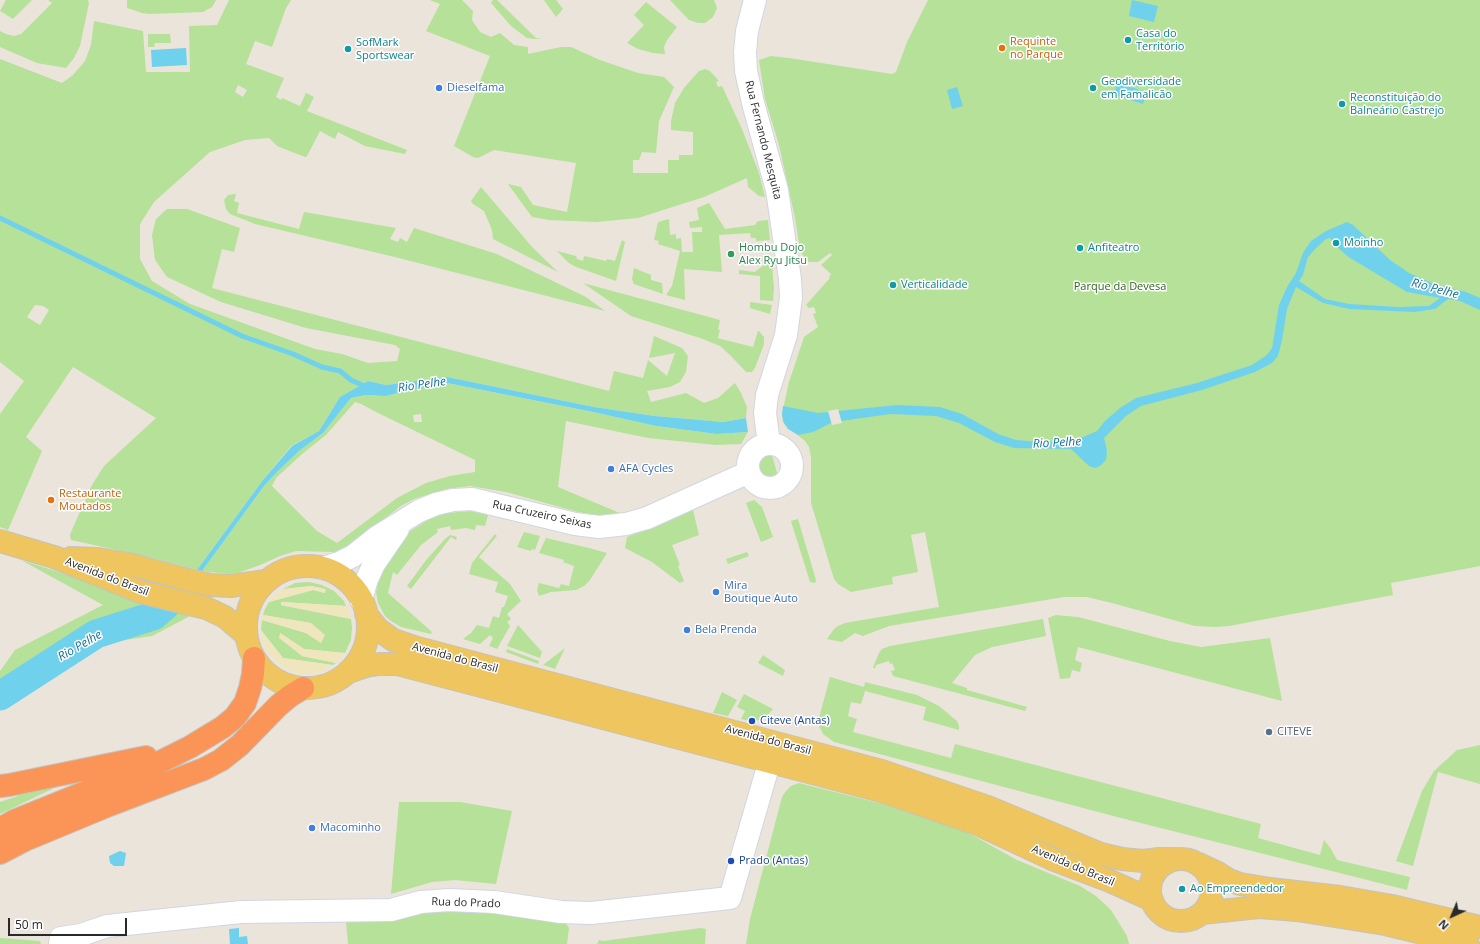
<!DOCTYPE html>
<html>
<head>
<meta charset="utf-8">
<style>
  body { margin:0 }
  #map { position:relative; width:1480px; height:944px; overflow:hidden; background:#ebe4db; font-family:"Open Sans",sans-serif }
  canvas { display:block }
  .north { position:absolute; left:1432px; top:896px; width:40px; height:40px; -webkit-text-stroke:3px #fff; paint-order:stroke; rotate:224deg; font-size:11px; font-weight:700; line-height:16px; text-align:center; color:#292929 }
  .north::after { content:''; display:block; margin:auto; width:14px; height:18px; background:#292929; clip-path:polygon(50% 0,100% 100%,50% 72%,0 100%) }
  .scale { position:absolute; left:8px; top:918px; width:119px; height:18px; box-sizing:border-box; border:2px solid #292929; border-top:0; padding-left:5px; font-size:12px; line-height:14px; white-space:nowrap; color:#292929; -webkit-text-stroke:3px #fff; paint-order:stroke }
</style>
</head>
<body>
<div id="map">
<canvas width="1480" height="944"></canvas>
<div class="north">N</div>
<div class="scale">50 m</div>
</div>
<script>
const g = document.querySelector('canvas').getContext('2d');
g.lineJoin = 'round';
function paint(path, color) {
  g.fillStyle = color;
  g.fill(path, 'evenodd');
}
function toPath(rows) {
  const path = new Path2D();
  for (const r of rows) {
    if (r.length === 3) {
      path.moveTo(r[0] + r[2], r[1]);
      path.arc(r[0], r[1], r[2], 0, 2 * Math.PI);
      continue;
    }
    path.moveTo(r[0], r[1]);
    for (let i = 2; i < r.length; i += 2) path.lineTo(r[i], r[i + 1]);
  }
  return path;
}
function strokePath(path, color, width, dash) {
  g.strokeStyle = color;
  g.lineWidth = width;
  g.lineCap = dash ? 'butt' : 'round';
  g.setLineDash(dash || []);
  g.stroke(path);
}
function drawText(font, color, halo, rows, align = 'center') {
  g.font = font + ' "Open Sans",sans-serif';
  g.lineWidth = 3;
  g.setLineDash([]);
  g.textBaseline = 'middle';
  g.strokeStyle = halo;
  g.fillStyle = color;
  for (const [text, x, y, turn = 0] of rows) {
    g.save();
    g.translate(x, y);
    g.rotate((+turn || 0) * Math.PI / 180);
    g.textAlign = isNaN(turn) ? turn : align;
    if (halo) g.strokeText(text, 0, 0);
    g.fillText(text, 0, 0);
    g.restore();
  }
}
const green = toPath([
  [6,0,32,0,13,19,0,11],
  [48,0,88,0,89,3,80,46,74,58,66,68,37,63,0,47,0,31,6,34,14,36,21,34,52,3],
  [127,0,216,0,212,7,203,12,149,14,142,13,127,8],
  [229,0,291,0,286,8,272,47,255,41,246,64,284,78,276,97,281,100,282,98,300,106,306,93,314,97,307,111,407,150,405,154,365,146,338,132,335,139,320,131,307,156,305,157,277,146,269,138,245,140,210,152,154,202,140,224,140,259,152,281,190,304,315,349,342,354,368,363,397,361,400,349,395,345,306,328,221,302,167,277,155,260,152,235,156,219,167,209,187,209,240,228,234,252,222,249,212,288,609,391,614,371,643,378,648,360,667,376,675,353,649,358,654,336,682,348,688,356,686,372,680,382,670,387,647,391,651,402,686,393,704,403,718,398,735,383,741,393,747,407,746,418,723,422,655,416,594,407,447,377,386,385,368,381,340,397,319,431,291,446,263,480,197,570,153,558,71,540,70,536,71,532,92,485,104,466,156,418,73,367,26,437,42,451,8,530,0,527,0,414,24,381,0,362,0,59,62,83,73,75,85,61,91,45,94,21,143,31,146,72,190,72,189,26,217,25],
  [238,85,247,90,243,97,235,92],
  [35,305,43,306,49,310,40,325,27,317],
  [430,0,462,0,473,11,472,20,480,32,491,37,500,33,514,45,528,47,528,54,561,47,571,47,600,60,638,73,664,77,674,87,659,121,656,153,642,152,639,160,633,160,633,173,668,173,668,160,679,160,679,155,693,155,693,132,671,130,671,121,675,103,684,88,699,71,705,69,710,71,719,81,716,82,718,87,722,86,742,129,759,173,765,197,759,196,748,187,747,178,704,197,638,218,596,222,549,220,532,217,508,184,521,187,533,205,567,212,576,163,494,150,478,158,473,157,454,146,490,56,426,31,440,4],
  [493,0,497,0,536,38,543,38,535,39,527,38,511,26,491,3],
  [544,0,556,0,563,9,556,17],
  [670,0,714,0,717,8,713,17,705,23,698,23,689,20],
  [928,0,1480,0,1480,566,1391,583,1393,595,1229,626,1216,627,1195,626,1112,603,1087,597,1064,597,889,626,863,636,855,633,842,642,827,639,834,629,838,626,845,623,939,607,925,532,911,535,918,572,892,577,893,584,851,592,838,584,834,579,811,503,811,457,809,447,805,441,784,424,782,414,789,382,804,337,818,327,813,314,816,313,814,307,809,308,806,305,830,278,829,277,831,274,821,265,832,255,830,253,818,262,809,262,805,259,800,250,795,218,779,145,765,99,759,60,771,56,789,58,892,74,896,72,907,42],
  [646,2,677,27,667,40,664,47,665,54,653,53,638,49,627,43,644,25,634,15],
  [148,34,170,34,171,43,155,43,154,47,148,47],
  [481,187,533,248,558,272,493,239,492,230,484,211,473,204,471,201],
  [236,194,234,201,239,203,237,213,299,229,304,212,396,228,390,239,398,242,400,238,407,242,414,228,497,254,586,297,605,311,395,257,255,224,230,214,226,209,224,200,228,195],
  [709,203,725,229,755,225,758,221,768,220,770,240,756,241,756,238,751,238,750,233,719,235,722,272,684,269,685,300,666,295,672,286,680,251,658,244,659,241,654,240,658,222,669,219,670,235,676,234,676,239,681,238,682,252,693,252,692,232,702,232,702,227,690,228,689,222,699,220,697,208],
  [622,240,625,242,616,281,576,267,569,263,557,251,576,256,577,259,583,261,584,256,606,261,607,259,615,261],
  [765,264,772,264,774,288,773,301,760,300,760,276,739,274,739,270,755,272],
  [634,268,651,275,651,280,662,283,663,294,634,284,632,279],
  [583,283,720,320,718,330,720,330,718,338,721,339,753,347,758,331,759,331,764,337,764,344,755,368,752,372,746,372,731,356,720,346,700,338,631,316],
  [750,302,772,305,770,314,750,308],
  [447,383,593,412,656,426,717,434,748,432,741,444,716,445,648,438,566,421,558,487,622,514,602,516,578,512,506,492,470,486,446,489,414,499,401,506,342,550,334,552,296,551,280,556,260,565,238,573,228,574,202,571,264,486,278,471,299,451,323,433,351,398,366,395,386,396,405,391],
  [355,402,361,404,378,413,475,460,475,472,450,476,426,483,397,498,337,543,317,531,272,486,276,478,302,454,326,435],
  [421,414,422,422,414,422,413,415],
  [767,453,772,455,777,473,777,475,773,477,763,476,760,473,757,467,758,463,761,457],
  [754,500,762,507,773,537,761,542,746,503],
  [693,510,699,535,672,545,680,565,678,566,684,581,680,583,652,562,625,548,627,537],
  [470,511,488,515,485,526,476,525,475,530,466,528,451,530,450,526,437,529,438,532,421,545,397,575,393,572,388,593,432,632,431,634,401,627,391,621,385,616,378,603,376,592,383,564,393,550,409,532,431,518,447,513],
  [798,519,816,580,815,583,810,582,791,521],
  [524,532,540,536,535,550,532,549,531,551,517,547],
  [495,534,497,536,479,557,510,584,521,601,507,614,511,619,507,622,510,626,497,649,489,646,493,638,490,635,480,644,463,639,471,633,477,625,489,628,493,616,499,618,502,607,504,607,508,596,495,592,498,582,469,574,472,563],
  [450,535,457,537,456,540,451,537,411,589,407,586,427,559,445,539],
  [546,538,589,548,607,553,590,580,584,586,576,590,551,592,539,596,537,590,539,583,559,588,561,584,569,586,574,566,563,562,564,560,539,553],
  [747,552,749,556,728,564,726,559],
  [21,560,192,615,152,636,104,643,55,668,0,706,0,671,15,650,103,605],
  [309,582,322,585,334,591,344,601,346,606,282,602,281,605,351,619,352,627,351,640,345,653,304,649,280,633,302,656,336,663,333,665,283,658,261,630,262,620,306,633,320,642,311,623,263,615,265,609,269,602,313,590,325,593,312,586,283,589,295,583],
  [1056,615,1078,617,1170,641,1201,647,1270,638,1282,701,1078,647,1075,660,1082,663,1080,672,1072,670,1070,678,1060,679,1048,618],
  [1043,619,1046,636,992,647,975,655,952,683,967,688,967,690,1027,707,1025,711,893,676,891,671,895,670,892,663,890,664,889,661,876,665,875,669,873,667,879,653,882,649,890,646],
  [518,625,542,652,540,658,507,646],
  [565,648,555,669,543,665],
  [507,649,539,661,538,664,506,652],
  [763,655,785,670,783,676,758,663],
  [830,677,864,687,865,682,917,695,939,706,957,721,959,726,959,730,923,720,926,707,865,691,861,704,851,702,848,716,857,719,853,732,951,758,955,744,1261,824,1258,838,1320,855,1324,840,1331,849,1337,860,1410,877,1407,890,1121,818,834,742,823,734,819,726,819,718],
  [722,692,737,700,728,716,713,713],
  [744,694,773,709,767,716,762,720,750,721,741,719,745,711,737,707],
  [1480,745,1480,784,1438,772,1413,866,1396,861,1422,791,1434,771,1457,750],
  [73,779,0,814,0,802,18,796,17,790],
  [799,783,883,804,965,831,1017,860,1080,886,1096,896,1111,910,1127,936,1129,944,746,944,750,919,782,797,786,791,791,786],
  [399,802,460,802,512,811,496,884,455,880,432,882,391,894],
  [456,908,565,922,569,928,567,944,348,944,346,922],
  [701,928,706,929,705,944,597,944,599,940,603,941],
  [0,938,40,941,41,944,0,944]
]);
const sand = toPath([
  [312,586,326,589,325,593,313,590,269,602,272,598,283,589],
  [281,602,346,606,350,613,351,619,281,605],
  [263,615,311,623,325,635,321,643,306,633,262,620],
  [261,630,283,658,332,665,325,670,311,674,298,673,285,668,274,660,266,649,261,636],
  [280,633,304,649,345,653,336,663,302,656,279,638]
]);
const water = toPath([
  [1132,0,1158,6,1154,22,1129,16],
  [186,48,187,65,152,67,151,50],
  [1117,83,1147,92,1143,104,1114,95],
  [957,87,963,106,952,109,947,90],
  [1347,222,1353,225,1390,260,1409,273,1434,284,1466,292,1480,298,1480,310,1460,301,1448,299,1435,309,1414,312,1349,309,1323,303,1296,287,1287,309,1282,340,1278,356,1272,363,1255,372,1202,390,1141,406,1126,416,1104,438,1107,450,1106,460,1100,466,1095,468,1089,466,1071,449,1014,448,995,442,959,423,936,416,890,414,841,421,831,423,813,432,798,435,788,429,783,421,782,414,783,406,818,413,897,405,940,407,962,414,998,434,1016,440,1040,442,1076,440,1097,431,1105,421,1120,408,1136,398,1197,383,1252,365,1267,355,1272,348,1279,305,1287,287,1296,273,1303,253,1311,241,1326,231],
  [1330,238,1339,249,1350,258,1407,292,1440,298,1429,306,1398,307,1349,304,1325,299,1299,281,1303,275,1308,257,1316,248,1326,239],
  [447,377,594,407,655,416,723,422,746,418,748,432,717,434,656,426,593,412,447,383,405,391,386,396,366,395,351,398,323,433,299,451,278,471,264,486,202,571,197,570,263,480,292,446,319,431,340,397,368,381,386,385],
  [120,851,126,853,124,866,114,866,110,863,109,856],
  [239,928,239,937,247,936,248,944,230,944,229,929]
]);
const pier = toPath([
  [838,409,842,423,832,425,828,411]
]);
const stream = toPath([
  [0,218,242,336,293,354,322,367,340,371,351,380,367,387]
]);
const river = toPath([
  [0,696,96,634,153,616,165,606]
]);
const secondary = toPath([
  [755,0,747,31,745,52,746,71,753,103,777,190,790,279,791,298,786,335,767,395,765,413,769,444],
  [770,466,22],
  [323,568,339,563,353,556,377,537,419,511,436,504,453,500,472,499,575,524,599,527,626,524,647,518,749,472],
  [361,600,367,579,374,564,398,529],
  [60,944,61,938,81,935,107,926,241,912,391,910,421,902,449,900,494,902,561,912,591,913,730,898,770,760]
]);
const primary = toPath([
  [0,541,54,557,141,592,206,608,225,617,246,635],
  [71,558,98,559,133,565,192,581,211,585,231,586,266,581],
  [307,627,61],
  [366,614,378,629,393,640,414,647,882,771,988,807,1101,854,1122,859,1143,861,1159,859,1174,859],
  [348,672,366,666,379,664,397,664,881,791,975,823,1052,859,1110,881,1152,900],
  [1181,890,31],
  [1199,864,1218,873,1229,880,1240,884,1270,889,1340,897,1392,906,1480,927],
  [1202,913,1259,907,1297,910,1385,924,1468,944]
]);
const highway = toPath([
  [0,786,9,785,146,757],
  [0,829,14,821,158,763,190,747,223,727,235,717,245,703,250,688,253,674,254,658],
  [0,853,25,840,107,806,204,769,221,760,240,745,278,706,290,696,303,688]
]);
const markers = [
  [1128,40,4,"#0f9aa8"],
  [1002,48,4,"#e8710a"],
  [348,49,4,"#0f9aa8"],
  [439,88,4,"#3f7fe0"],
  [1093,88,4,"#0f9aa8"],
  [1342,104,4,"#0f9aa8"],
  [1336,243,4,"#0f9aa8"],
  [1080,248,4,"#0f9aa8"],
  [731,254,4,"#2e9e5b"],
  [893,285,4,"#0f9aa8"],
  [611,469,4,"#3f7fe0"],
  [51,500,4,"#e8710a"],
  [716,592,4,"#3f7fe0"],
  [687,630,4,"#3f7fe0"],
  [752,721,4,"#1a4fb4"],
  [1269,732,4,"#5c6f8a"],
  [312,828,4,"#3f7fe0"],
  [731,861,4,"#1a4fb4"],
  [1182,889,4,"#0f9aa8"]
];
const cultureNames = [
  ["Casa do",1136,34],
  ["Território",1136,47],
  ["SofMark",356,43],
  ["Sportswear",356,56],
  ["Geodiversidade",1101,82],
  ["em Famalicão",1101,95],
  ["Reconstituição do",1350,98],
  ["Balneário Castrejo",1350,111],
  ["Moinho",1344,243],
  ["Anfiteatro",1088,248],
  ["Verticalidade",901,285],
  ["Ao Empreendedor",1190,889]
];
const foodNames = [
  ["Requinte",1010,42],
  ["no Parque",1010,55],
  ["Restaurante",59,494],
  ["Moutados",59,507]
];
const shopNames = [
  ["Dieselfama",447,88],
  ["AFA Cycles",619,469],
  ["Mira",724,586],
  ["Boutique Auto",724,599],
  ["Bela Prenda",695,630],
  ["Macominho",320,828]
];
const streetNames = [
  ["Rua Fernando Mesquita",763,140,76],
  ["Rua Cruzeiro Seixas",542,515,12],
  ["Avenida do Brasil",107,577,21],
  ["Avenida do Brasil",455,658,15],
  ["Avenida do Brasil",768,740,15],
  ["Avenida do Brasil",1073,866,23],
  ["Rua do Prado",466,903,2]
];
const leisureNames = [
  ["Hombu Dojo",739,248],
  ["Alex Ryu Jitsu",739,261]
];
const parkNames = [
  ["Parque da Devesa",1120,287]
];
const transitNames = [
  ["Citeve (Antas)",760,721],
  ["Prado (Antas)",739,861]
];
const serviceNames = [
  ["CITEVE",1277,732]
];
const waterNames = [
  ["Rio Pelhe",1435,289,15],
  ["Rio Pelhe",422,385,-8],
  ["Rio Pelhe",1057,443,-3],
  ["Rio Pelhe",80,646,-30]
];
paint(green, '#b5e198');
paint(sand, '#f0e6be');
paint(water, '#70d1ec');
paint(pier, '#ebe4db');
strokePath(stream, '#70d1ec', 5);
strokePath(river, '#70d1ec', 29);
strokePath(secondary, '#d1d5e2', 24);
strokePath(primary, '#c3c3c3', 24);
strokePath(highway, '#c3c3c3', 24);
strokePath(secondary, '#fff', 22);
strokePath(primary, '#eec55e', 22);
strokePath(highway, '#fb9557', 22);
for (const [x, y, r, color] of markers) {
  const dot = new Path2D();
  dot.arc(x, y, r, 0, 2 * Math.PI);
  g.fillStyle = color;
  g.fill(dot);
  strokePath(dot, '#fff', 1.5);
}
drawText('11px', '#0d838f', '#fff', cultureNames, 'left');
drawText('11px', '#c56008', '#fff', foodNames, 'left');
drawText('11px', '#366cbe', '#fff', shopNames, 'left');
drawText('11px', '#292929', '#fff', streetNames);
drawText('11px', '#27864d', '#fff', leisureNames, 'left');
drawText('11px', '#2e641b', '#fff', parkNames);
drawText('11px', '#164399', '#fff', transitNames, 'left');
drawText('11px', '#4e5e75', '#fff', serviceNames, 'left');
drawText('italic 12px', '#106f97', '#fff', waterNames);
</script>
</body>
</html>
